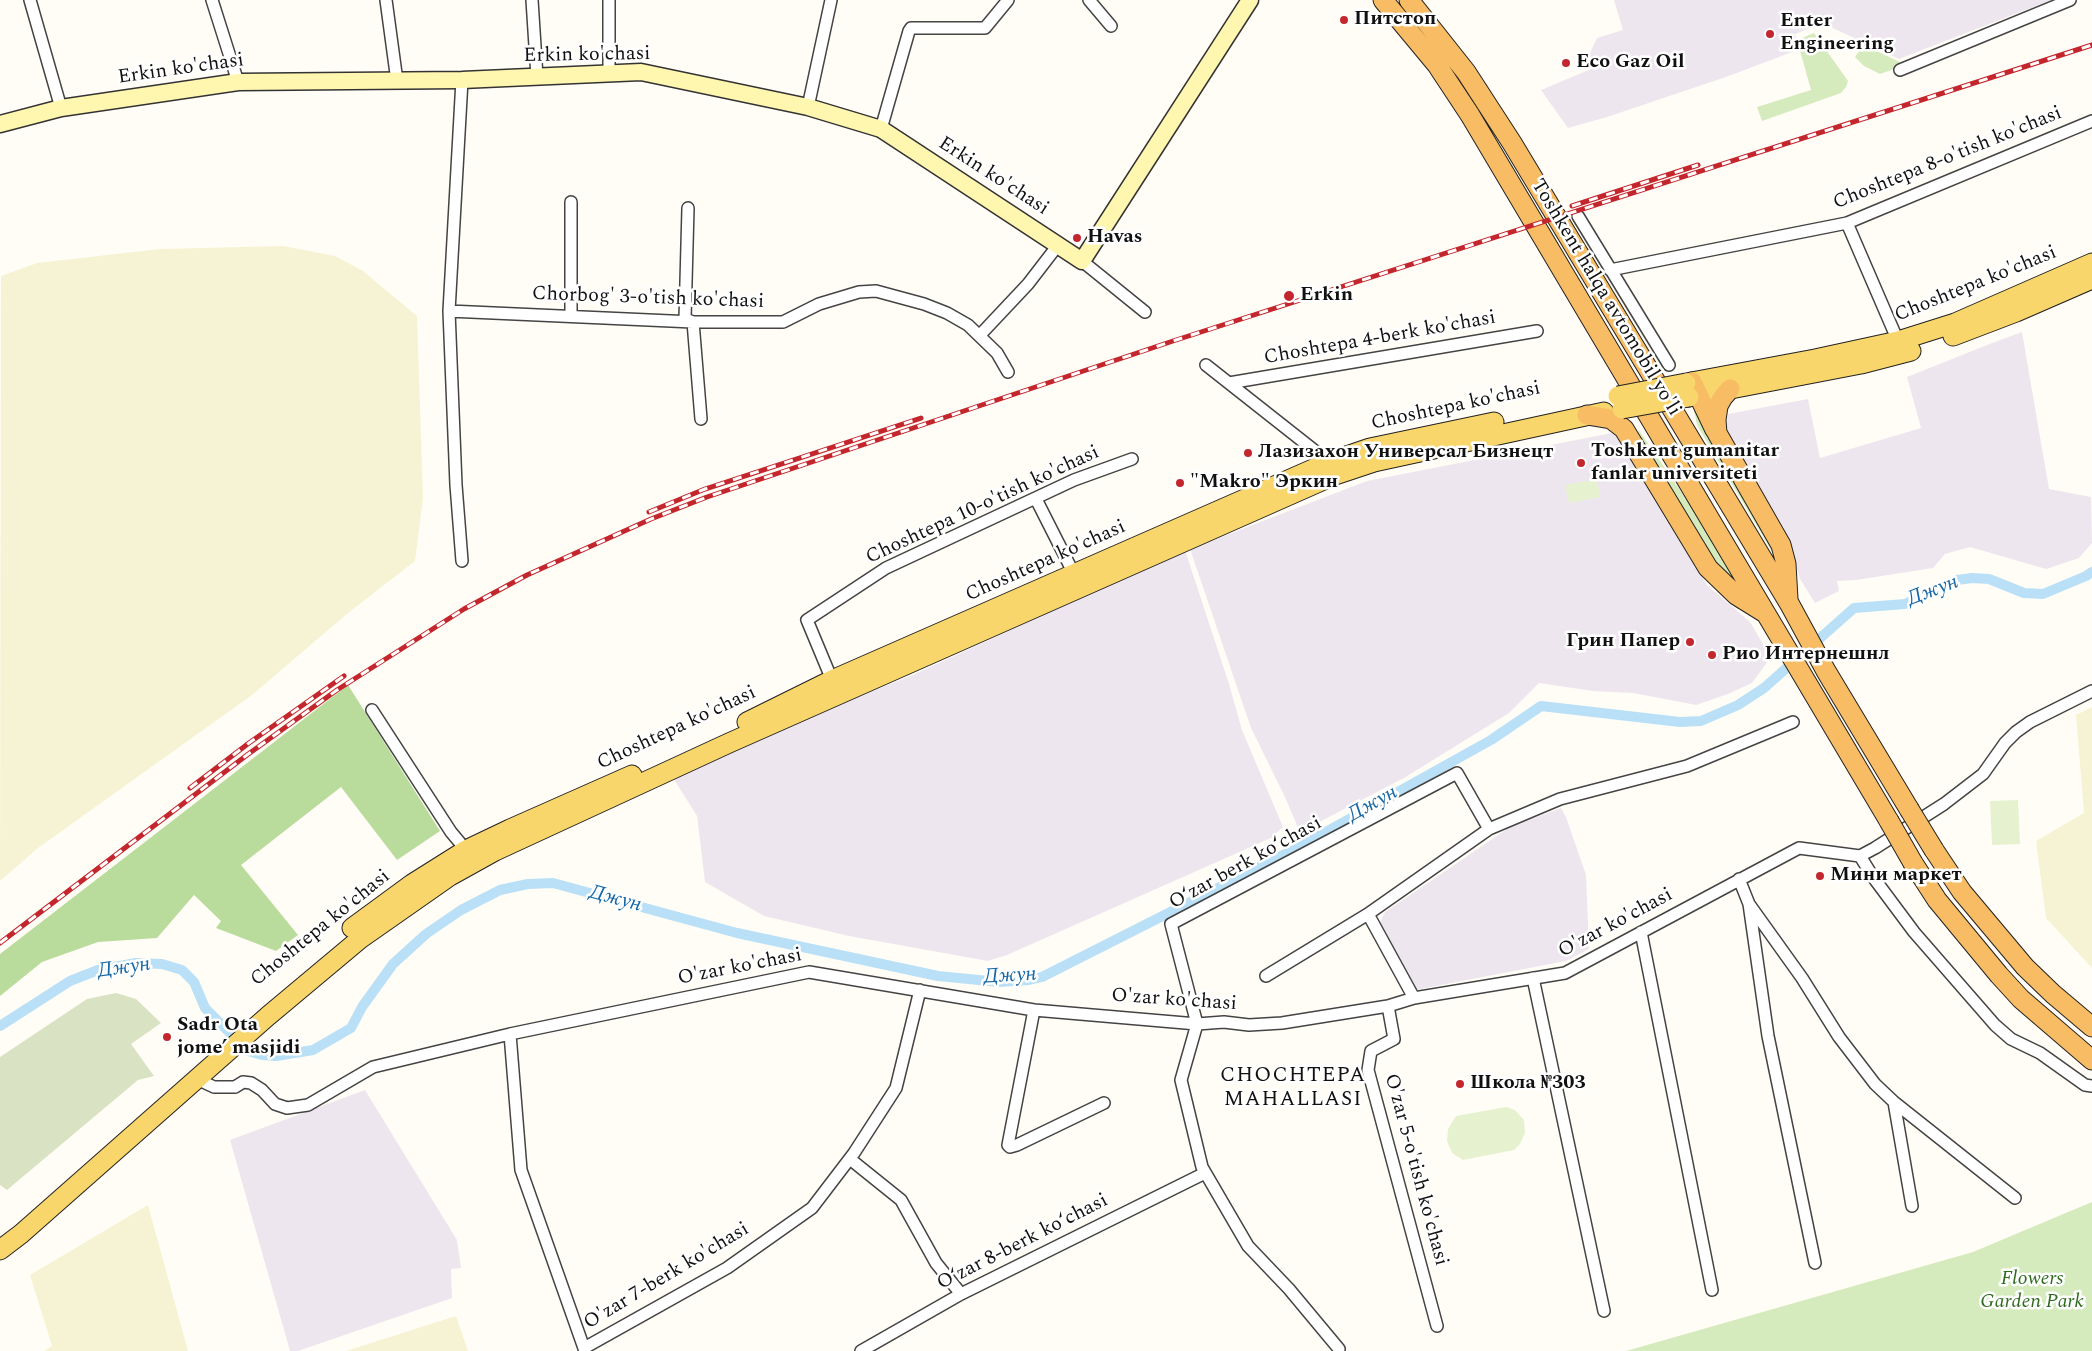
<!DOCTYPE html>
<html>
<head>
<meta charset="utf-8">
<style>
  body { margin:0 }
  canvas { display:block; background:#fffdf5 }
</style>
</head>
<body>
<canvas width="2092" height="1351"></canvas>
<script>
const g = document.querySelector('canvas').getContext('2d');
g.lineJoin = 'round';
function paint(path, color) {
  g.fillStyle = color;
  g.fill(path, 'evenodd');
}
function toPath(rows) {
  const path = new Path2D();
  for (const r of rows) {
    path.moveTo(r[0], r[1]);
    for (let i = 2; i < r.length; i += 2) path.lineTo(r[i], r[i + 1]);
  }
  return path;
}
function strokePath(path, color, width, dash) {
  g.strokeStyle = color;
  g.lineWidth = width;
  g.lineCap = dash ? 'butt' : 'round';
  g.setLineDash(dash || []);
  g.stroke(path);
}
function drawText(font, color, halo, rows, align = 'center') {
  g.font = font + ' Spectral,serif';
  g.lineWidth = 5;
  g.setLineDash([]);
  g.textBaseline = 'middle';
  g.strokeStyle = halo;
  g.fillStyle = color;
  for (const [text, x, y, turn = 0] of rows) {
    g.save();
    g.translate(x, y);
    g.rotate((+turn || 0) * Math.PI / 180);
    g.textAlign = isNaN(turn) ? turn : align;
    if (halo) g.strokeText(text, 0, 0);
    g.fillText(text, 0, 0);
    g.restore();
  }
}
const industrial = toPath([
  [1614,0,2051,0,1899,59,1822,23,1793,35,1795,35,1800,49,1726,77,1607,117,1568,128,1541,90,1596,67,1589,55,1597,38,1623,30],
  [2022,332,2049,489,2091,497,2092,543,2079,558,2046,569,1970,547,1945,554,1933,568,1856,580,1837,581,1839,591,1815,603,1800,579,1784,528,1726,430,1728,414,1808,399,1820,458,1921,428,1907,377,1992,343],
  [1617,432,1707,585,1750,622,1771,657,1752,683,1728,694,1696,705,1633,693,1593,691,1539,683,1509,713,1404,778,1300,832,1284,795,1251,728,1190,549,1367,481],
  [1185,550,1229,684,1242,730,1283,827,1271,838,1007,955,988,961,849,936,764,916,705,882,697,816,670,773,915,674],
  [1561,808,1566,817,1586,875,1589,949,1566,961,1415,990,1379,924,1385,912,1510,827],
  [365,1090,457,1240,461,1268,451,1269,452,1298,298,1351,290,1351,230,1140]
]);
const farmland = toPath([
  [283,246,335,256,363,271,417,316,423,498,415,561,348,613,252,695,38,848,0,881,1,276,37,263,160,249],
  [2092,707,2092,968,2046,918,2036,841,2084,813,2076,715],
  [148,1205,188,1351,44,1351,52,1346,30,1275],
  [456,1316,468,1351,346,1351]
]);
const green = toPath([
  [1814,33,1848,81,1846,87,1841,93,1762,121,1757,107,1811,90,1797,40],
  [1864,45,1900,62,1900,67,1880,74,1864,66,1855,57],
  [1694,410,1775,548,1780,565,1697,425],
  [1638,429,1706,528,1740,588,1715,561,1643,444],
  [2092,1202,2092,1351,1626,1351,1973,1252]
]);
const forest = toPath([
  [348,685,440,831,397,860,341,787,241,865,298,935,276,951,216,928,221,921,194,895,157,938,98,942,42,962,0,996,0,954]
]);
const cemetery = toPath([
  [116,993,136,999,161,1023,131,1044,154,1076,138,1080,7,1190,0,1185,0,1057,87,999]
]);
const pitch = toPath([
  [1597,479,1600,497,1569,503,1565,485],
  [2018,800,2020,844,1992,845,1990,801],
  [1506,1107,1515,1110,1524,1120,1525,1133,1520,1144,1514,1150,1463,1160,1452,1153,1447,1141,1448,1129,1456,1116]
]);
const canal = toPath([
  [0,1026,70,981,98,970,136,963,162,964,182,970,194,982,205,1008,248,1051,262,1055,276,1056,313,1050,351,1028,362,1007,393,964,426,934,461,910,500,890,528,884,553,883,737,933,938,976,999,982,1029,980,1042,977,1297,848,1491,740,1541,706,1680,722,1701,721,1738,705,1764,688,1854,608,1905,604,1957,580,1972,578,1989,579,2024,593,2043,594,2086,576,2092,572]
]);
const minor = toPath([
  [30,0,61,108],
  [212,0,238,82],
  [386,0,397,81],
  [532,0,537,77],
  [1089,0,1111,26],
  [1900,70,2070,0],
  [609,73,609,0],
  [808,107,831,0],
  [881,129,909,31,911,28,985,28,1008,0],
  [571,202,571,315],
  [688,208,685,319,693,322,701,419],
  [1578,216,1669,365],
  [1847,223,1898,341],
  [1082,261,1145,312],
  [1610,270,1847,223,2092,121],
  [449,311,693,322,783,322,819,304,859,292,876,291,924,304,947,313,968,325,997,353,1008,372],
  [980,335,1028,284,1058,245],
  [1206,365,1329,462,1331,466],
  [1229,383,1537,331],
  [1036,499,1074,574],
  [462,561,456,485,449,311,462,80],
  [832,680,807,620,886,568,1074,480,1132,459],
  [372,710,451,832,466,850],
  [1860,856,1873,877,1914,932,1995,1025,2011,1039,2040,1053,2085,1085,2092,1086],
  [1739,879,1749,904,1768,1036,1815,1263],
  [1749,904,1802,978,1839,1037,1875,1084,1894,1102,2015,1198],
  [1368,914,1414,998],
  [1641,932,1712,1290],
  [1266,976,1368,914,1489,829,1560,799,1687,766,1793,722],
  [1533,978,1604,1311],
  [1388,1006,1394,1039,1371,1051,1368,1070,1437,1326],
  [1034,1010,1008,1145,1010,1147,1017,1145,1104,1103],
  [510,1034,521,1170,585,1351],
  [197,1079,214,1087,235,1087,243,1082,251,1083,262,1090,275,1104,287,1108,308,1105,373,1067,510,1034,809,972,1034,1010,1197,1024,1224,1022,1249,1025,1282,1023,1388,1006,1414,998,1565,973,1799,848,1860,856,1875,848,1944,804,1983,774,2005,743,2016,732,2030,722,2092,691],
  [1894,1102,1912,1206],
  [850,1159,901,1200,936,1263,961,1294],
  [584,1348,727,1268,812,1208,854,1153,896,1088,920,990],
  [1339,1349,1289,1289,1248,1246,1202,1167,1181,1080,1197,1024,1171,924,1457,773,1489,829],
  [861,1351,961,1294,1205,1173]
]);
const secondary = toPath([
  [0,124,61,108,238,82,462,80,641,72,808,107,881,129,1082,261,1250,0]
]);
const primary = toPath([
  [1953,336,2016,312,2092,279],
  [1686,383,1815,359,1898,341,1955,323,2092,263],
  [1689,397,1861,364,1911,351],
  [747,722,832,680,1329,462,1370,448,1494,422],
  [352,928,412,884,466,850,510,829,632,775],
  [0,1250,21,1234,268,1016,360,939,450,876,495,851,729,743,1335,475,1374,462,1604,412]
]);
const trunk = toPath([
  [1383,0,1437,65,1470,115,1889,821],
  [1409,0,1466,72,1512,143,1789,603,1826,671,1909,809],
  [1692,382,1715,430],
  [1730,389,1723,397,1718,406,1716,420,1717,433,1781,545,1786,564,1788,599],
  [1587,415,1611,419,1624,429,1708,568,1736,595,1765,613],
  [1934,850,1962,892,2025,967,2053,994,2092,1027],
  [1913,863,1937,900,1999,975,2021,999,2092,1060]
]);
const rail = toPath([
  [1572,206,1698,165],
  [649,512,705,489,921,418],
  [190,788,249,743,344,676],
  [0,943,247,755,337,690,464,609,527,575,651,519,707,497,1173,341,2092,45]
]);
const primaryBridge = toPath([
  [1618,396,1686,383],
  [1622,409,1689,397]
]);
const trunkBridge = toPath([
  [1909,809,1934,850],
  [1889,821,1913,863]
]);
const markers = [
  [1344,20,5,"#c4262e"],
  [1770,34,5,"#c4262e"],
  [1566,63,5,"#c4262e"],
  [1077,238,5,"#c4262e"],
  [1289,296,6,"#c4262e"],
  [1248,453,5,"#c4262e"],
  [1581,463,5,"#c4262e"],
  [1180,483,5,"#c4262e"],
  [1690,642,5,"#c4262e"],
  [1712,655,5,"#c4262e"],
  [1820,876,5,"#c4262e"],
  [167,1037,5,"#c4262e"],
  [1460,1084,5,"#c4262e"]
];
const poiNames = [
  ["Питстоп",1354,20],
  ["Enter",1780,22],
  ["Engineering",1780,45],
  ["Eco Gaz Oil",1576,63],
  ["Havas",1087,238],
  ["Erkin",1300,296],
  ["Toshkent gumanitar",1591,452],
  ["fanlar universiteti",1591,475],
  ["Лазизахон Универсал Бизнецт",1258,453],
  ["\"Makro\" Эркин",1190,483],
  ["Грин Папер",1680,642,"right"],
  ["Рио Интернешнл",1722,655],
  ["Мини маркет",1830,876],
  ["Sadr Ota",177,1026],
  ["jome’ masjidi",177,1049],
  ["Школа №303",1470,1084]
];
const streetNames = [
  ["Erkin ko'chasi",587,56,-1],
  ["Erkin ko'chasi",181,70,-8],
  ["Choshtepa 8-o'tish ko'chasi",1948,159,-22],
  ["Erkin ko'chasi",993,177,33],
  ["Choshtepa ko'chasi",1976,285,-22],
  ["Toshkent halqa avtomobil yo'li",1605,298,59],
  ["Chorbog' 3-o'tish ko'chasi",648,299,2],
  ["Choshtepa 4-berk ko'chasi",1380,339,-10],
  ["Choshtepa ko'chasi",1456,407,-12],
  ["Choshtepa 10-o'tish ko'chasi",983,506,-25],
  ["Choshtepa ko'chasi",1046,562,-24],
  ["Choshtepa ko'chasi",677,729,-25],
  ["Oʻzar berk koʻchasi",1246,864,-29],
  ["O'zar ko'chasi",1616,924,-28],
  ["Choshtepa ko'chasi",321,929,-39],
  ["O'zar ko'chasi",740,968,-11],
  ["O'zar ko'chasi",1174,1001,4],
  ["O'zar 5-o'tish ko'chasi",1415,1170,75],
  ["Oʻzar 8-berk koʻchasi",1023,1243,-27],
  ["O'zar 7-berk ko'chasi",667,1277,-31]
];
const parkNames = [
  ["Flowers",2032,1280],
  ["Garden Park",2032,1303]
];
const waterNames = [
  ["Джун",1933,592,-21],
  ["Джун",1373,805,-29],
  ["Джун",615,900,15],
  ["Джун",124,969,-8],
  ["Джун",1010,977,-3]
];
const neighbourhoodNames = [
  ["CHOCHTEPA",1293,1077],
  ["MAHALLASI",1293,1101]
];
paint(industrial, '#eee6ef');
paint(farmland, '#f6f3d4');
paint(green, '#d5ebbd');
paint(forest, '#b9dc9c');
paint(cemetery, '#d9e3c4');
paint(pitch, '#e6f2cf');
strokePath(canal, '#b9e0f7', 10);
strokePath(minor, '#444', 14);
strokePath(secondary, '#333', 19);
strokePath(primary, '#222', 21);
strokePath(trunk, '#222', 21);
strokePath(minor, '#fff', 11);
strokePath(secondary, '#fff6b0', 16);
strokePath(primary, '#f9d66b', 19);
strokePath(trunk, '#f7bc64', 19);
strokePath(rail, '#c4262e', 5);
strokePath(rail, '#fff', 3, [9]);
strokePath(primaryBridge, '#222', 21, []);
strokePath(trunkBridge, '#222', 21, []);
strokePath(primaryBridge, '#f9d66b', 19);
strokePath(trunkBridge, '#f7bc64', 19);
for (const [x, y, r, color] of markers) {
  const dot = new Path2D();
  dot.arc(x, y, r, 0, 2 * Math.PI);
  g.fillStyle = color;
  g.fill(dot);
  strokePath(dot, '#fff', 2);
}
drawText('bold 20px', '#111', '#fff', poiNames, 'left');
drawText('20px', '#111', '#fff', streetNames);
drawText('italic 20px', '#2f6b1f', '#fff', parkNames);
drawText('italic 21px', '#1768a6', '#fff', waterNames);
g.letterSpacing = '1px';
drawText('21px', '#111', '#fff', neighbourhoodNames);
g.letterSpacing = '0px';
</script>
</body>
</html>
